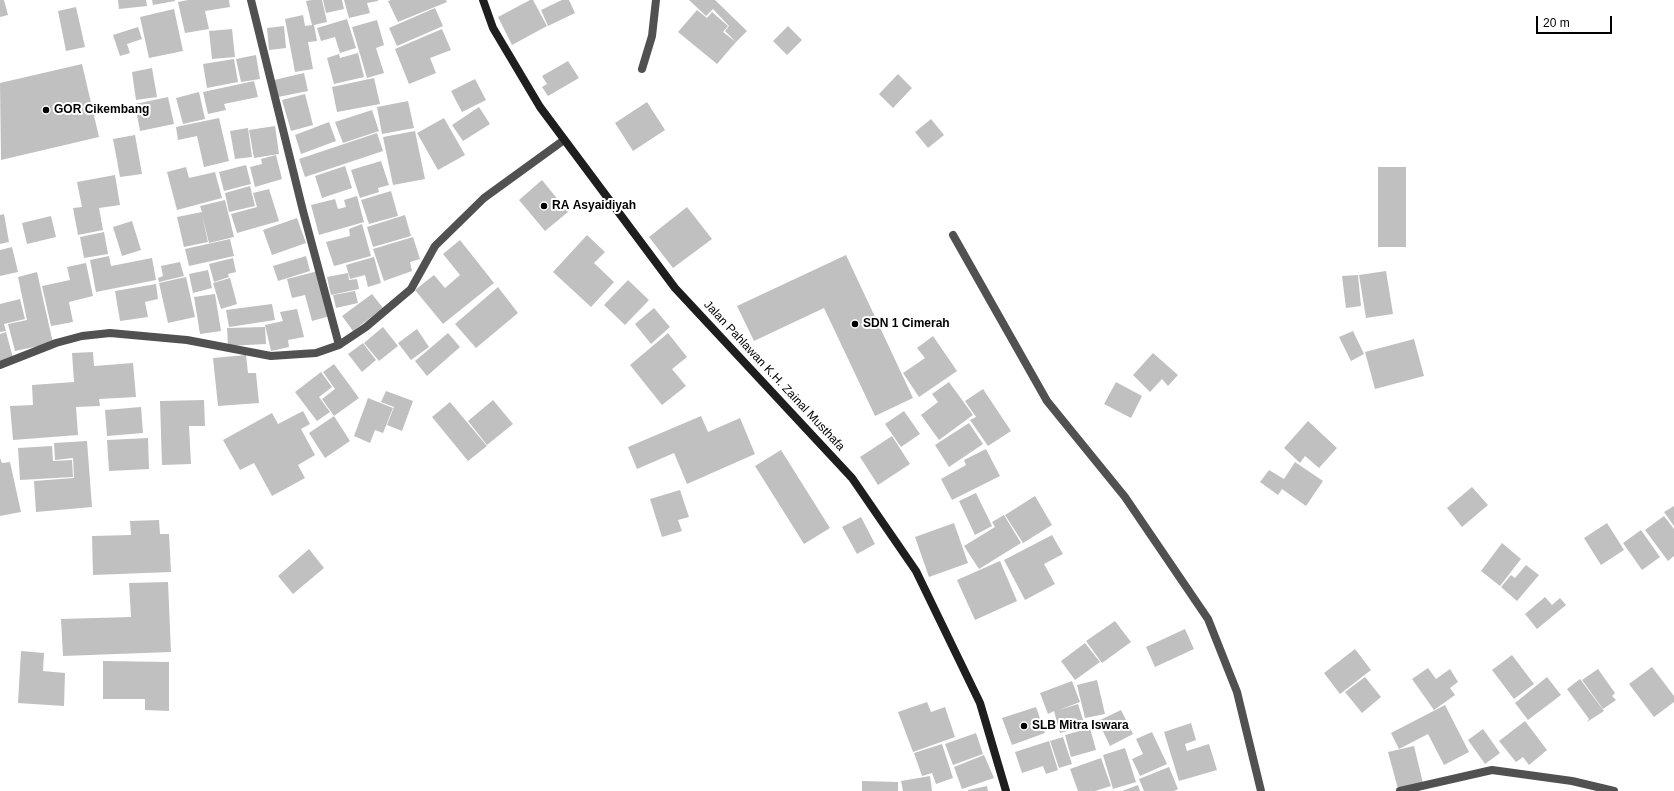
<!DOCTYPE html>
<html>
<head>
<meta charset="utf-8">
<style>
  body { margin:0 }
  #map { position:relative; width:1674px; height:791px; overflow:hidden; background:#fff; font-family:Helvetica,sans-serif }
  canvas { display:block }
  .scale { position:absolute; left:1536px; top:16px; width:76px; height:18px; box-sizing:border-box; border:2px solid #000; border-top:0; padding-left:5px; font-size:12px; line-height:14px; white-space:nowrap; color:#000; -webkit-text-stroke:3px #fff; paint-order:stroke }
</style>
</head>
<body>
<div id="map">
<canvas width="1674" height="791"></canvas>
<div class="scale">20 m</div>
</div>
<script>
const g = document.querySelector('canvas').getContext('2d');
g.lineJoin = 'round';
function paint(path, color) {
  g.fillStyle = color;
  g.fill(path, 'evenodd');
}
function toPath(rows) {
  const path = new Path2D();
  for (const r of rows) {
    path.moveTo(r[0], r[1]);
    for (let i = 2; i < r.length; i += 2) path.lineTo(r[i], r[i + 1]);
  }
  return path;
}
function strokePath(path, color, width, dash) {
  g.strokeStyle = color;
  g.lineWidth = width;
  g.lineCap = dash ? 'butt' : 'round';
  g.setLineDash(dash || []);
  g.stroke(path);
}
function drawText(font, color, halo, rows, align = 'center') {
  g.font = font + ' Helvetica,sans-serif';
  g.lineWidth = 4;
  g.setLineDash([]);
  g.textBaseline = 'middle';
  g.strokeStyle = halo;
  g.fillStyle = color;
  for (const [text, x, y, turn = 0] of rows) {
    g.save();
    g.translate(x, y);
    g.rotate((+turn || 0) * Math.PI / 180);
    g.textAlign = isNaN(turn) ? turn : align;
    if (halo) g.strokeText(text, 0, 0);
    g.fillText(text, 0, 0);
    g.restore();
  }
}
const building = toPath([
  [0,0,4,0,8,15,0,17],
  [118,0,146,0,147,6,119,9],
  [152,0,175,0,175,1,153,5],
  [188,0,229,0,230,7,205,11,209,29,185,33,178,2],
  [312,0,322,0,327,22,314,25,317,41,308,42,313,69,295,72,285,19,303,15,305,26,312,25,306,1],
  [323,0,342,0,344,9,326,13],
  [344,0,378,0,378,1,367,3,370,13,349,18],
  [391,0,446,0,447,2,398,22,388,1],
  [530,0,533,0,547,26,512,45,498,17],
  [562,0,569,0,575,13,548,26,541,10],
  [689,0,715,0,747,31,736,42,725,31,729,26,713,9,706,16],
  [76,7,85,47,66,51,58,11],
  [435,8,443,26,397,46,389,28],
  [174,9,183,51,149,58,140,17],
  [697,10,707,18,712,12,728,26,723,32,736,42,717,64,678,32],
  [347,19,356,48,340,53,335,37,321,41,317,28],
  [377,20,384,45,376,48,384,73,367,78,352,27],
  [284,26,286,48,269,50,267,28],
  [788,26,802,40,787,55,773,41],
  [138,27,142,39,127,44,130,53,120,56,113,35],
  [232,29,235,57,212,59,209,31],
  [442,29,451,50,430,58,436,73,409,84,395,49],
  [358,53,364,77,334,84,327,58,339,54,340,58],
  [256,55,260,79,241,82,236,59],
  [234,59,238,82,207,88,203,64],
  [568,61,579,78,548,96,542,87,547,84,542,76],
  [82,64,99,137,1,160,0,83],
  [152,68,157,97,136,100,132,72],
  [304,73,308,91,278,97,274,80],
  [898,74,912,88,893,108,879,94],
  [374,78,380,104,337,112,332,87],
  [475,79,486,100,462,112,451,91],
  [254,81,258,97,224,104,226,110,208,114,203,92],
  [199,92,205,119,183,124,176,98],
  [305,94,313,125,291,131,282,100],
  [168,97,174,124,140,131,135,104],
  [408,101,414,128,382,134,377,107],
  [647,102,665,130,633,151,615,123],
  [479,107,490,124,463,141,452,125],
  [372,110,379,131,343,143,335,122],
  [219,118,229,161,204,167,197,136,178,140,176,127],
  [444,118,465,155,438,170,417,133],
  [931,119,944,135,928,148,915,132],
  [329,122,336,141,301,154,295,135],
  [275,126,279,154,254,158,249,130],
  [248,128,252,157,235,159,230,131],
  [415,131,425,179,393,185,383,137],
  [377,133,383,151,305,177,299,159],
  [135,135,142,174,120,177,113,139],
  [276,155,282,179,255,187,250,167,262,164,261,159],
  [381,161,389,185,378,188,379,192,360,198,351,170],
  [246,165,251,184,224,191,219,172],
  [345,166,352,188,322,198,315,176],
  [186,167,189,178,215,172,222,198,177,210,167,172],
  [1378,167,1406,167,1406,247,1378,247],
  [115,175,120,205,99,208,103,230,78,235,73,208,82,207,77,182],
  [542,180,568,212,545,231,519,200],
  [250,186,255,206,229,212,225,193],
  [269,189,279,221,237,233,231,214,257,207,253,193],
  [391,191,398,216,369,224,361,200],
  [357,196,364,222,319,235,311,205,335,199,338,209,346,207,344,200],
  [225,200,234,237,209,243,202,215,208,242,184,247,177,217,202,212,200,206],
  [687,207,712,239,673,268,649,237],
  [4,214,9,242,0,244,0,215],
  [405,215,411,236,373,247,367,227],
  [51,216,56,237,27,244,22,223],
  [297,218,306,243,272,255,263,230],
  [132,221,141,250,122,256,113,227],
  [362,224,371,256,334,266,326,242,350,236,349,229],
  [104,232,108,254,84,258,80,237],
  [587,235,605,252,594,263,614,282,591,307,553,272],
  [413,237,420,259,410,262,412,271,384,281,373,249],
  [230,239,234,256,189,266,185,249],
  [460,240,494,283,443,324,415,290,434,275,445,288,460,275,443,254],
  [12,247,18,272,0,276,0,250],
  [846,255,913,398,875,416,824,308,754,341,737,306],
  [109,256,111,266,152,258,156,280,96,292,90,260],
  [306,256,310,271,278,281,273,266],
  [374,257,381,283,368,287,365,275,350,279,346,265],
  [233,258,236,272,228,274,229,277,214,282,209,264],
  [180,262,184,276,159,282,158,278,163,276,161,266],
  [86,263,93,296,69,302,73,322,51,326,42,286,70,280,67,267],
  [208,270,212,288,193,293,189,274],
  [318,271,330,316,312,321,305,295,292,298,287,279],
  [1386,271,1393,314,1366,318,1359,275],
  [37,272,53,343,15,351,8,324,27,320,18,277],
  [348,273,349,280,357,279,359,289,331,295,327,277],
  [1358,275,1361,306,1346,308,1342,276],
  [186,277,195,317,168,323,159,283],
  [230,278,237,304,221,309,213,283],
  [628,280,649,300,625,325,604,305],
  [156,284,158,299,145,302,148,317,120,321,115,291],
  [498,287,518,313,476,348,455,324],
  [355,291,358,303,336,308,333,295],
  [215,294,221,331,200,334,194,297],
  [372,294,383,308,353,331,342,316],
  [20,299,25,319,4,324,6,331,0,332,0,304],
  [272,304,275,320,229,327,226,310],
  [654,308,670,327,651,344,635,324],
  [297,309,304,337,288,340,289,347,271,351,265,325,283,321,280,312],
  [265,327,266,344,228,346,227,328],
  [383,327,398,346,379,361,364,343],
  [417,329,429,347,411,360,398,343],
  [1353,331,1364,354,1351,361,1339,337],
  [6,332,13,358,0,361,0,334],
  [448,333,460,347,427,376,415,361],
  [668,333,687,357,672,369,686,386,662,405,630,365],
  [933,336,957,371,919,397,903,373,925,358,917,348],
  [1414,339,1424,376,1375,389,1365,352],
  [363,343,376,360,362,372,348,354],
  [93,352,94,366,133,363,136,397,99,399,100,406,76,407,78,435,13,440,10,406,33,405,32,385,74,382,72,353],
  [1153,353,1178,375,1168,386,1162,379,1150,392,1133,375],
  [246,355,248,373,256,373,259,403,218,406,213,358],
  [334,364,359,398,334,416,322,399,335,389,323,372],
  [321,372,332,387,319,397,330,412,317,421,295,392],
  [949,382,973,415,939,440,921,415,938,402,932,394],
  [1116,382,1142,396,1131,418,1104,404],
  [983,389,1011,431,988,446,970,420,976,417,965,401],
  [386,391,413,401,402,431,387,425,394,407,381,402],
  [368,398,393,408,383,433,375,430,370,443,354,436],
  [204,400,205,426,189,426,191,464,162,465,160,401],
  [493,400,513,424,487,445,468,421],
  [450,402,487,446,468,461,432,417],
  [141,407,143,433,107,436,105,410],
  [303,411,310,424,301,429,315,455,298,465,305,478,272,496,254,463,240,470,223,440,272,413,278,424],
  [904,411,920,434,901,447,885,424],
  [334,416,350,441,325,458,309,433],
  [701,416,708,432,740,418,755,454,687,484,674,453,637,469,628,447],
  [1308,421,1337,448,1319,468,1305,456,1300,463,1284,448],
  [969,423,983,444,949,467,935,445],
  [892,436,910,464,878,485,860,457],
  [148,438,149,469,109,471,107,440],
  [87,441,92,507,36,512,34,481,74,478,73,458,55,460,54,443],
  [52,446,53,461,72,460,73,477,20,480,18,448],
  [986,449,1000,476,952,500,941,479,966,465,964,460],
  [781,450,830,528,804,544,755,466],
  [0,458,2,463,10,462,21,512,0,516],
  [1295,462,1323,481,1306,506,1282,489,1278,495,1260,482,1269,470,1284,479],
  [1472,487,1488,505,1462,527,1447,508],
  [680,490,689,517,678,520,682,531,662,537,650,499],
  [976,493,992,526,975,535,959,501],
  [1035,496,1052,525,1023,543,1005,515],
  [1674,506,1674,526,1664,512],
  [1004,515,1021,543,979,569,964,546,995,527,992,522],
  [1664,516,1674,529,1674,556,1668,561,1645,530],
  [861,517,875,544,857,554,842,527],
  [159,520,160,534,169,534,171,572,93,575,92,536,131,535,130,521],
  [954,523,968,563,929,577,915,537],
  [1607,523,1624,550,1601,565,1584,538],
  [1641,530,1660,557,1642,570,1623,543],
  [1052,535,1063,554,1044,564,1055,584,1025,600,1004,560],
  [1502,543,1521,559,1500,586,1481,571],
  [309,549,324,568,293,594,278,576],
  [1000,561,1017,601,975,620,957,580],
  [1526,565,1539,575,1517,601,1501,587,1511,575,1515,578],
  [168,582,171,652,63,656,61,619,131,617,129,583],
  [1545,597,1552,605,1560,598,1566,605,1537,629,1525,614],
  [1115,621,1131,642,1102,663,1086,641],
  [1185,629,1194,649,1155,667,1146,647],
  [1085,643,1100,662,1075,680,1061,661],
  [1355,649,1371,670,1340,694,1324,673],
  [21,651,44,653,43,671,65,673,64,706,18,703],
  [1512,655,1534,684,1514,699,1492,670],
  [103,661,169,662,169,711,145,710,145,699,103,699],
  [1652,667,1674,696,1674,702,1654,717,1629,684],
  [1428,668,1436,679,1450,669,1458,682,1450,688,1455,695,1434,710,1412,679],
  [1598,669,1615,693,1612,696,1616,700,1603,709,1582,680],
  [1365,677,1381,697,1362,713,1345,692],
  [1547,677,1561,695,1528,720,1515,703],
  [1580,679,1604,711,1587,722,1589,719,1567,689],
  [1097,680,1105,714,1085,718,1077,685],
  [1072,681,1080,702,1059,710,1078,704,1085,726,1060,733,1054,711,1048,714,1040,693],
  [927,702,931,712,945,707,955,737,913,752,898,712],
  [1445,705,1469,752,1444,765,1428,734,1399,749,1391,733],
  [1036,707,1045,733,1012,745,1002,718],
  [1121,710,1133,734,1110,746,1098,721],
  [1525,721,1547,750,1529,765,1523,757,1516,762,1499,741],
  [1191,723,1196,740,1185,744,1187,751,1209,744,1217,770,1179,781,1164,732],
  [1090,728,1096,750,1071,757,1065,735],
  [1483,729,1500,753,1485,764,1468,740],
  [1152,732,1167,764,1140,776,1132,759,1143,754,1136,739],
  [976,733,983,754,953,765,945,744],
  [1063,737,1072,764,1059,768,1050,741],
  [1049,741,1058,770,1046,774,1043,766,1022,773,1015,752],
  [942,744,953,778,936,784,932,773,922,776,914,753],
  [1414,746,1423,783,1398,789,1388,752],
  [1125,748,1136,782,1113,789,1103,755],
  [984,755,994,778,962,789,954,767],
  [1101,758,1111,786,1095,791,1078,791,1070,769],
  [1169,767,1178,789,1174,791,1144,791,1139,779],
  [930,776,932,791,903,791,901,781],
  [862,781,898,782,898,791,862,791],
  [1138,785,1140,791,1122,791],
  [987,786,988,791,968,791,968,790]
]);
const street = toPath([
  [251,0,303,211,339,345],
  [642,69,652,36,656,0],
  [953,235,1047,401,1125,497,1208,619,1237,692,1261,791],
  [0,365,56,343,82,336,110,333,187,340,271,356,316,353,339,345,366,327,411,289,435,246,484,198,564,140],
  [1400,791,1492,770,1572,781,1614,791]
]);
const secondary = toPath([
  [483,0,493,28,540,107,675,288,852,478,916,571,980,703,1006,791]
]);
const markers = [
  [46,110,4,"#000"],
  [544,206,4,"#000"],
  [855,324,4,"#000"],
  [1024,726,4,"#000"]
];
const poiNames = [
  ["GOR Cikembang",54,110],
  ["RA Asyaidiyah",552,206],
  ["SDN 1 Cimerah",863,324],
  ["SLB Mitra Iswara",1032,726]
];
const streetNames = [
  ["Jalan Pahlawan K.H. Zainal Musthafa",774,376,47]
];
paint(building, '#c0c0c0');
strokePath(street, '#515151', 8);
strokePath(secondary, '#1e1e1e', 8);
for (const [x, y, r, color] of markers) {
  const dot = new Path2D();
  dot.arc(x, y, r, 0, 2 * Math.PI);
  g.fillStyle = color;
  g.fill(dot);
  strokePath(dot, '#fff', 1.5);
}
drawText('bold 12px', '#000', '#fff', poiNames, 'left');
drawText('12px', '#000', '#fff', streetNames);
</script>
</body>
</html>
